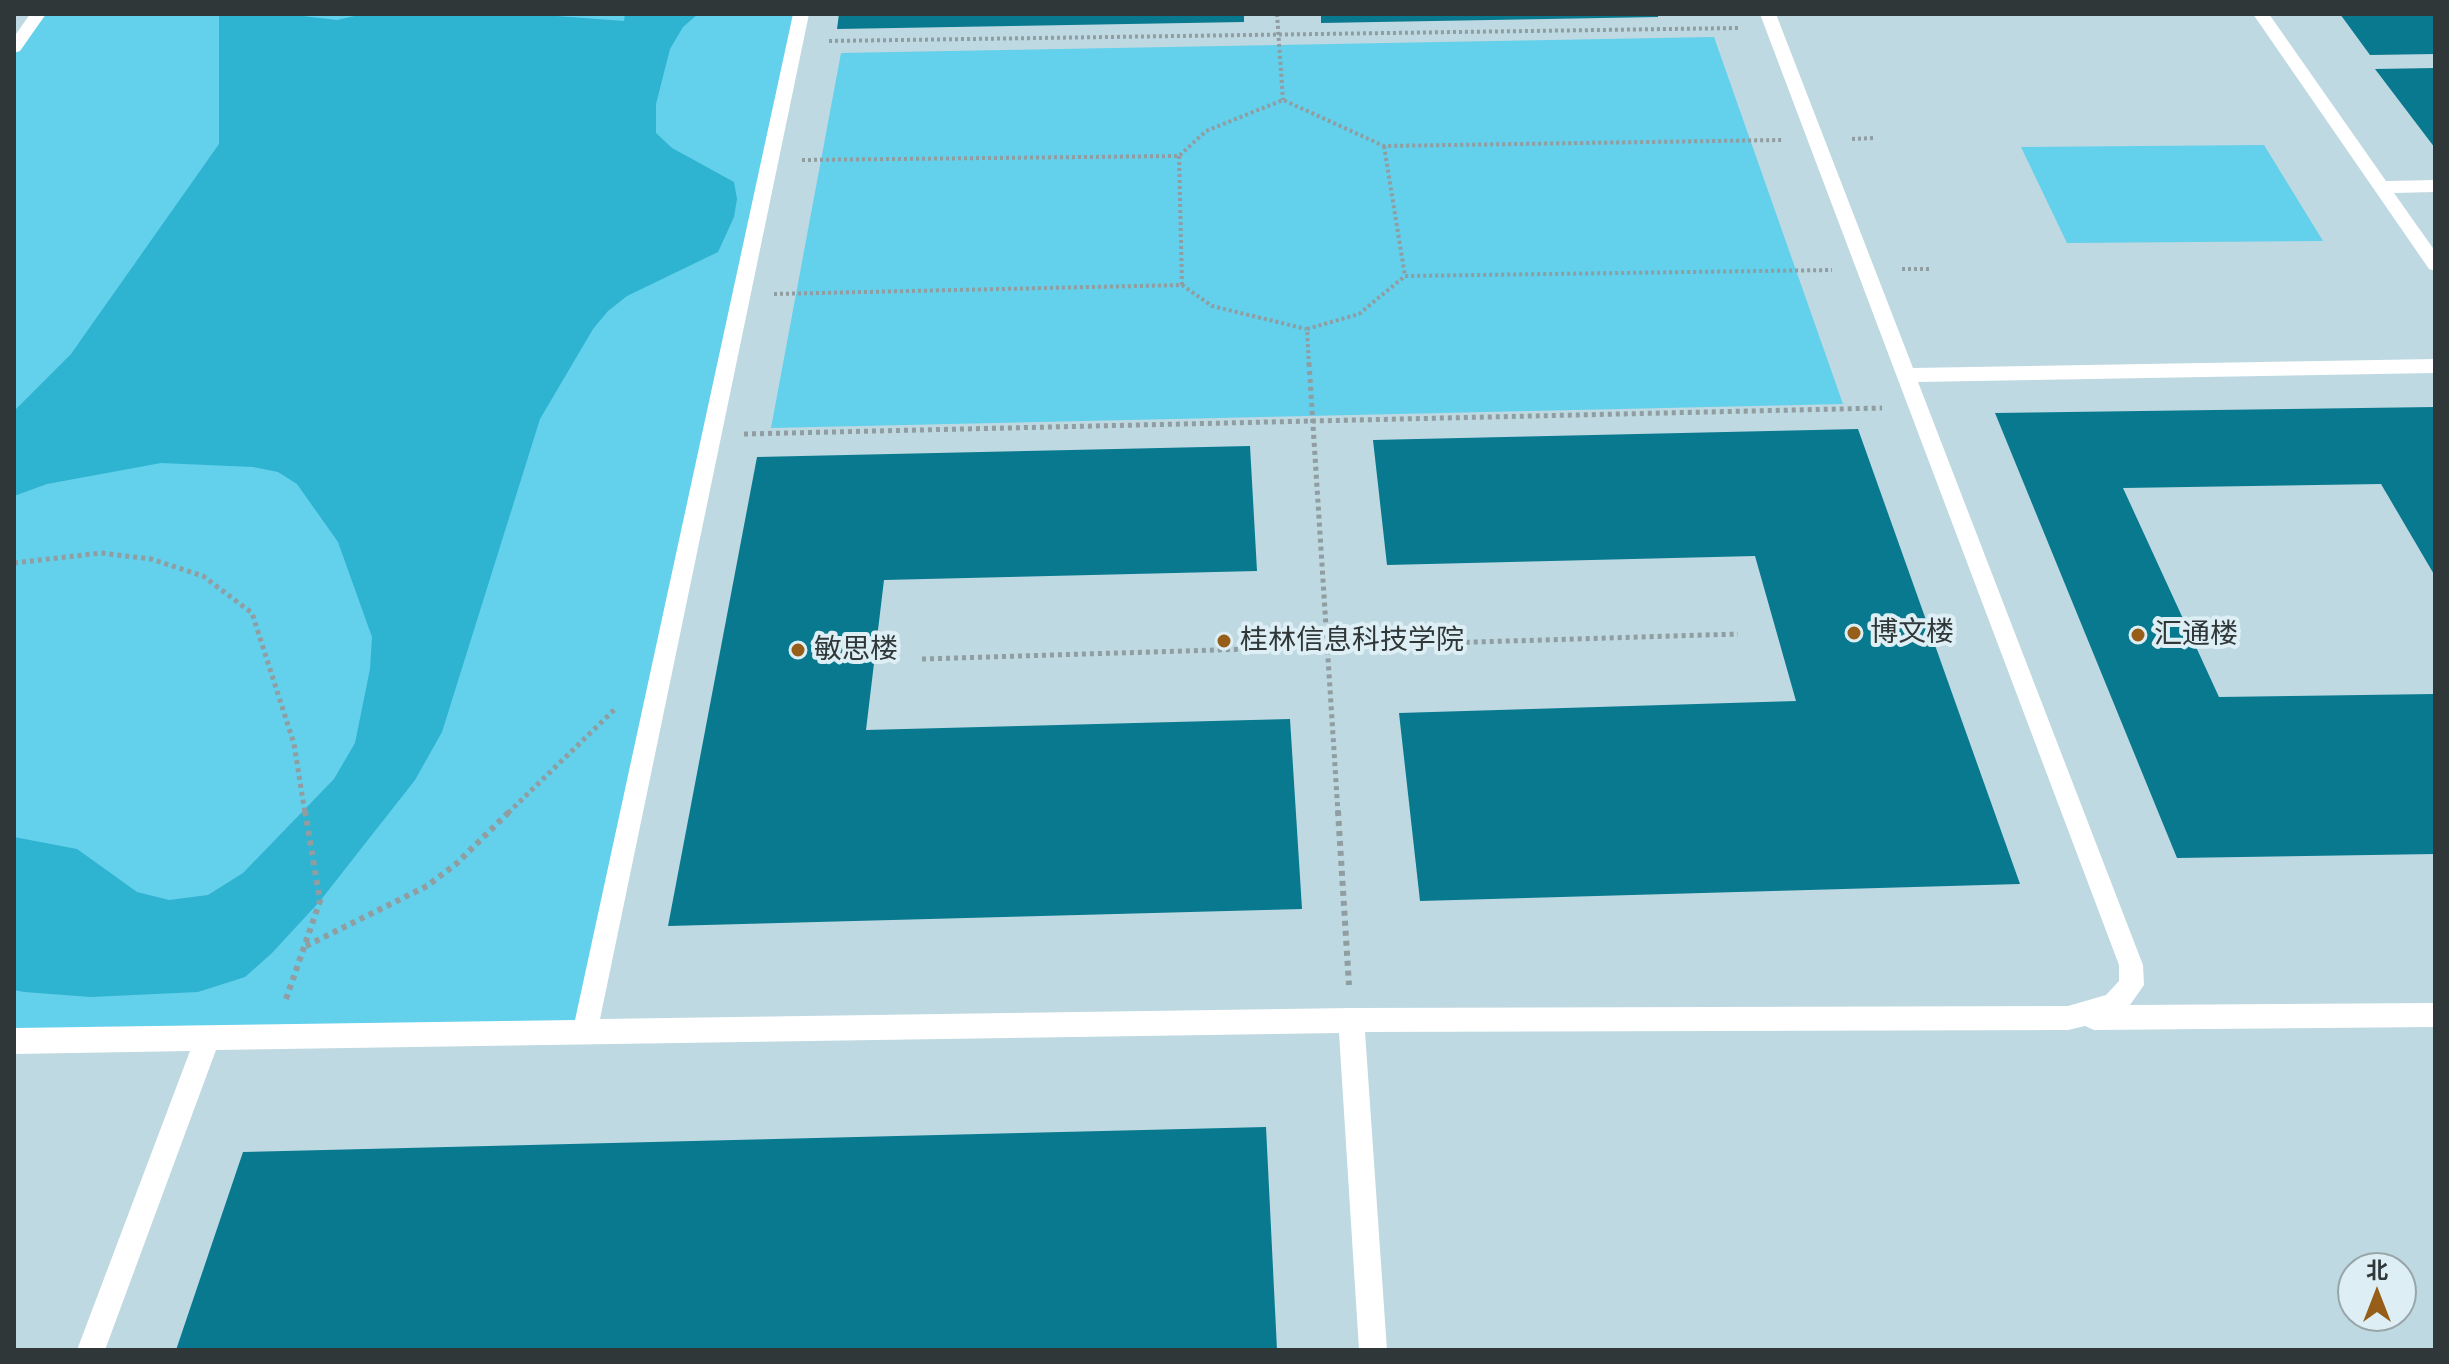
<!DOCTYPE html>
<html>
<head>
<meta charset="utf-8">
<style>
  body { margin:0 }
  #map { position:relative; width:2449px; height:1364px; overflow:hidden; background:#d0e2e7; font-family:Quicksand,"Noto Sans SC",sans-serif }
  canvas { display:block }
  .frame { position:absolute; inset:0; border:16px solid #303739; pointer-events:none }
  .north { position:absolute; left:2337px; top:1252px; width:80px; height:80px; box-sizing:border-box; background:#ddeff5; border:2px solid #98a5aa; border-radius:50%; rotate:0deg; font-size:22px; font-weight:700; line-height:32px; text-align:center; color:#303739 }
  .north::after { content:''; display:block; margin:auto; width:28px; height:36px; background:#965e18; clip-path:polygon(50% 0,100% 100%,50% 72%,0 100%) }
</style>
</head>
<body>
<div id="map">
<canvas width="2449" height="1364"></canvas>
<div class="frame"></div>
<div class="north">北</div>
</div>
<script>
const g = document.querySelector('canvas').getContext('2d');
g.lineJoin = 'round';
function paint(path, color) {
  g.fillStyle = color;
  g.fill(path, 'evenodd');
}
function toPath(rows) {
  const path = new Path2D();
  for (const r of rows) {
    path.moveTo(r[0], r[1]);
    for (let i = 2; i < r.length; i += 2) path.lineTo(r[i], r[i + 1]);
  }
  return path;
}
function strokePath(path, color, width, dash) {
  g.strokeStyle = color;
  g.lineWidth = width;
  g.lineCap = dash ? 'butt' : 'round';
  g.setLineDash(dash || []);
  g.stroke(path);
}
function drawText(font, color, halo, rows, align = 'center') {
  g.font = font + ' Quicksand,"Noto Sans SC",sans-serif';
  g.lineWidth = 8;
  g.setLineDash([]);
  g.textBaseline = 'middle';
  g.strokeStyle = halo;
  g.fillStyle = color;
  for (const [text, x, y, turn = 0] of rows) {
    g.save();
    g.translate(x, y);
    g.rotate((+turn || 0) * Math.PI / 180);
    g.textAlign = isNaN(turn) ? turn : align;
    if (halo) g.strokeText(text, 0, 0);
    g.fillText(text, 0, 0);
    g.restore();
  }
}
const built = toPath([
  [14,14,2435,14,2435,1350,14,1350],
  [2353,1268,2401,1268,2401,1316,2353,1316]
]);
const green = toPath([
  [38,14,801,14,585,1032,14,1041,14,48],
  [1714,37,1843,404,771,428,841,53],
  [2264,145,2323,241,2067,243,2021,147]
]);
const forest = toPath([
  [219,14,285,14,337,20,363,14,529,14,624,21,625,14,698,14,683,27,670,49,656,104,656,133,672,148,734,182,737,199,734,217,718,252,627,296,608,311,593,329,540,419,442,732,415,780,320,901,272,953,245,977,198,992,91,997,24,992,14,990,14,837,77,849,137,892,169,900,208,895,243,873,334,779,355,743,370,669,372,637,338,542,297,484,278,472,253,467,161,463,47,484,14,496,14,411,71,354,219,144]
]);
const building = toPath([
  [839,14,1244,14,1244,22,837,29],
  [1321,14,1658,14,1658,17,1321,23],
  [2340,14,2435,14,2435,54,2370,55],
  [2435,68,2435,148,2375,69],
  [2435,407,2435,576,2381,484,2123,488,2219,697,2435,694,2435,854,2177,858,1995,413],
  [1858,429,2020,884,1420,901,1399,713,1796,701,1755,556,1387,565,1373,440],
  [1250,446,1257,571,884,580,866,730,1290,719,1302,909,668,926,757,457],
  [1266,1127,1277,1350,176,1350,243,1152]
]);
const pathFar2 = toPath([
  [1277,14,1283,100],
  [829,41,1738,28],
  [1852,139,1875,138],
  [1384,146,1405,276],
  [1179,156,1182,285],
  [802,160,1179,156,1206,131,1283,100,1384,146,1782,140],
  [1902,269,1929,269],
  [774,294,1182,285,1212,306,1306,329],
  [1309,365,1307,329,1359,314,1405,276,1832,270]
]);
const pathFar1 = toPath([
  [1309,363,1338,813],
  [744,434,1882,408],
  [14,563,101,553,151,559,203,576,252,613,294,744,305,813],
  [922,659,1738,634],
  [508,813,615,709]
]);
const path = toPath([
  [1338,811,1349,985],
  [306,946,427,886,456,864,510,811],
  [286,999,320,901,305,811]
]);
const lane = toPath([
  [30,14,46,14,20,51,14,53,14,37,30,14],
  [793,14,809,14,600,1019,1351,1008,2068,1006,2106,995,2119,981,2119,965,1760,14,1776,14,1913,368,2435,359,2435,373,1918,382,2143,965,2144,985,2130,1005,2435,1003,2435,1027,2094,1030,2085,1026,2068,1030,1365,1032,1387,1350,1359,1350,1339,1033,216,1050,105,1350,77,1350,190,1051,14,1054,14,1028,575,1020,793,14],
  [2253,14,2269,14,2386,181,2435,180,2435,192,2394,193,2435,251,2435,271,2429,269,2253,14]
]);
const markers = [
  [1854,633,8,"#965e18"],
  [2138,635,8,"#965e18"],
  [1224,641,8,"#965e18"],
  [798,650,8,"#965e18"]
];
const poiNames = [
  ["博文楼",1870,633],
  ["汇通楼",2154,635],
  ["桂林信息科技学院",1240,641],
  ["敏思楼",814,650]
];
paint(built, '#bed9e1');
paint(green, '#63d0ec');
paint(forest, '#2eb3d1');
paint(building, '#08798f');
strokePath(pathFar2, '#909da1', 4, [3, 3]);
strokePath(pathFar1, '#909da1', 5, [4, 4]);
strokePath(path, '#909da1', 6, [5, 5]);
paint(lane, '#fff');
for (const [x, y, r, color] of markers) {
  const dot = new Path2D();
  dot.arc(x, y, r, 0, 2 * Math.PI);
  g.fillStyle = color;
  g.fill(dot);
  strokePath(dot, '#ddeff5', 3);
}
drawText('28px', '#303739', '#ddeff5', poiNames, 'left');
</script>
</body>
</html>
